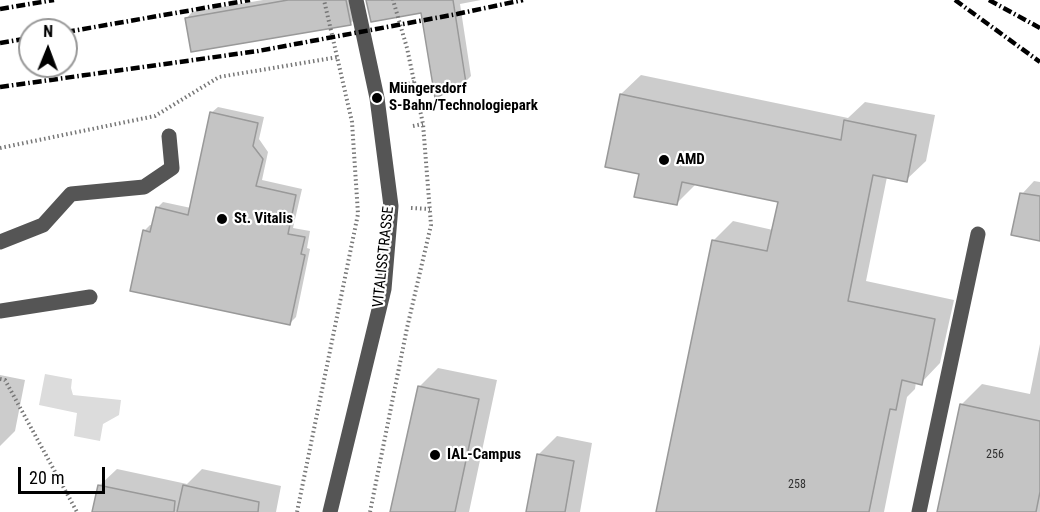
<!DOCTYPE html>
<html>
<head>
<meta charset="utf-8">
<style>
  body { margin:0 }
  #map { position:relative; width:1040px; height:512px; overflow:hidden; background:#fff; font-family:"Roboto Condensed",sans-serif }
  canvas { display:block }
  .north { position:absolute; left:18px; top:18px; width:60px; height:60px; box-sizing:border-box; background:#fff; border:2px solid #999; border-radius:50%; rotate:1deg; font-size:16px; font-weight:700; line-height:24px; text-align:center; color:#000 }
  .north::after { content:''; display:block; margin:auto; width:21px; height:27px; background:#000; clip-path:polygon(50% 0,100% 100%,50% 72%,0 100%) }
  .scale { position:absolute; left:18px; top:467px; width:87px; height:27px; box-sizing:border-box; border:3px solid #000; border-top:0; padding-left:8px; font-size:18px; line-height:21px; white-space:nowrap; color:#000; -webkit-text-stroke:4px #fff; paint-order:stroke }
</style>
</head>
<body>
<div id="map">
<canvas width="1040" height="512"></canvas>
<div class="north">N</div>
<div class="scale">20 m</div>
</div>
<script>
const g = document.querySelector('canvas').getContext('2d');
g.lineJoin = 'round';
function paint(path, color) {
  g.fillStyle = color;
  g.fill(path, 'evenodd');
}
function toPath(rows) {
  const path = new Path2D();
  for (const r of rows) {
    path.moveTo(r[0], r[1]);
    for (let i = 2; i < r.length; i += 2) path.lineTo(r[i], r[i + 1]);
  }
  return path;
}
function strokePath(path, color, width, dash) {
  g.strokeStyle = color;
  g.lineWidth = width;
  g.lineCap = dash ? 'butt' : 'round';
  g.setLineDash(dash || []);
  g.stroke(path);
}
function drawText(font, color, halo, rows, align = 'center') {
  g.font = font + ' "Roboto Condensed",sans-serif';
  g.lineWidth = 4.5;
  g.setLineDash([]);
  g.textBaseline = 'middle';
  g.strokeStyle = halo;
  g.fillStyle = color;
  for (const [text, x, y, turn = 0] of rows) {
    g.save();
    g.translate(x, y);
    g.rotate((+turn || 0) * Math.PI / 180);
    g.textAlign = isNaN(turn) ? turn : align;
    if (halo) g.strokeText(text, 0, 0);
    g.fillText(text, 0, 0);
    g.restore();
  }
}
const green = toPath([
  [45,374,72,379,71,388,73,395,121,400,119,415,103,424,100,441,74,436,77,413,39,405]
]);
const shadow = toPath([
  [263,0,354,0,357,17,351,23,186,19,192,12],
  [367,0,481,0,460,4,471,76,465,82,422,11],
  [641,75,848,118,865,102,935,115,926,161,906,180,887,177,866,281,954,300,940,363,921,383,916,382,915,389,907,397,884,512,658,512,713,241,733,221,773,230,780,201,697,183,677,203,640,173,621,94],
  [218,107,264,117,259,139,268,152,262,180,302,189,293,228,310,231,307,248,310,249,296,317,289,324,144,231,150,225,153,225,157,208,163,202,191,208,211,113],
  [1034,181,1040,182,1040,239,1022,194],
  [1040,344,1040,512,939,512,961,405,982,384,1030,394],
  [438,368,497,380,469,512,392,512,419,387],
  [0,375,25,380,15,431,0,446],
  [557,436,592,443,580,512,528,512,538,455],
  [117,469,187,484,202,469,281,486,276,512,94,512,99,486]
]);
const building = toPath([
  [288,0,346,0,351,25,191,52,185,18,288,0],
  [366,0,453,0,466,83,435,98,421,13,371,22,366,0],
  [620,94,841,140,844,120,916,135,907,182,873,175,848,301,935,319,922,385,902,380,896,410,890,409,869,512,656,512,712,240,767,251,778,202,682,182,677,205,634,197,639,174,605,167,620,94],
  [210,112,258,123,253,146,263,159,256,186,296,195,288,234,305,237,301,254,305,255,290,325,130,291,143,230,150,232,156,207,188,215,210,112],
  [1020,193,1040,196,1040,241,1011,235,1020,193],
  [418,386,479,399,455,512,390,512,418,386],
  [960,404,1040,421,1040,492,1036,512,937,512,960,404],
  [537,454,574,461,565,512,526,512,537,454],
  [98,485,175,501,174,512,92,512,98,485],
  [183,485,259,502,258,512,177,512,183,485]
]);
const path = toPath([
  [404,85,414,82],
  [413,126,423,124],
  [0,148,155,116,219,77,338,57],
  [411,208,430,209],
  [0,379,5,380,77,512],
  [297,512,358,214,352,122,324,0],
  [370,512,407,328,431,225,423,124,407,48,393,0]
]);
const minor = toPath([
  [0,242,43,225,71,194,144,187,172,168,169,136],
  [0,311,90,297],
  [330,512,384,289,391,206,377,98,356,0],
  [919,512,978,234]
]);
const rail = toPath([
  [955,0,1040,62],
  [989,0,1040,28],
  [0,9,54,0],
  [66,32,250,0],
  [0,43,30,38],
  [0,87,258,51,457,14,523,0]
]);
const markers = [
  [377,98,6,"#000"],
  [664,160,6,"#000"],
  [222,219,6,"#000"],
  [435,455,6,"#000"]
];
const numberNames = [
  ["256",995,455],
  ["258",797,485]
];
const poiNames = [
  ["Müngersdorf",389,89],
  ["S-Bahn/Technologiepark",389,106],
  ["AMD",676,160],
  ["St. Vitalis",234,219],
  ["IAL-Campus",447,455]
];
const streetNames = [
  ["VITALISSTRASSE",384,257,-84]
];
paint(green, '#dcdcdc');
paint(shadow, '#0003');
paint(building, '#c4c4c4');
strokePath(building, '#999', 1.5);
strokePath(path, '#777', 4, [1.5, 3]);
strokePath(minor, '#555', 15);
strokePath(rail, '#000', 4.5, [9, 3, 1.5, 3]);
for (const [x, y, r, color] of markers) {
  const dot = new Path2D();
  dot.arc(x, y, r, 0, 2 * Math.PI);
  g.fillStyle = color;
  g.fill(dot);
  strokePath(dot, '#fff', 2);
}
drawText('12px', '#313131', null, numberNames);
drawText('bold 15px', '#000', '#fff', poiNames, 'left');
drawText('15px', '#000', '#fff', streetNames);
</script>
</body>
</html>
